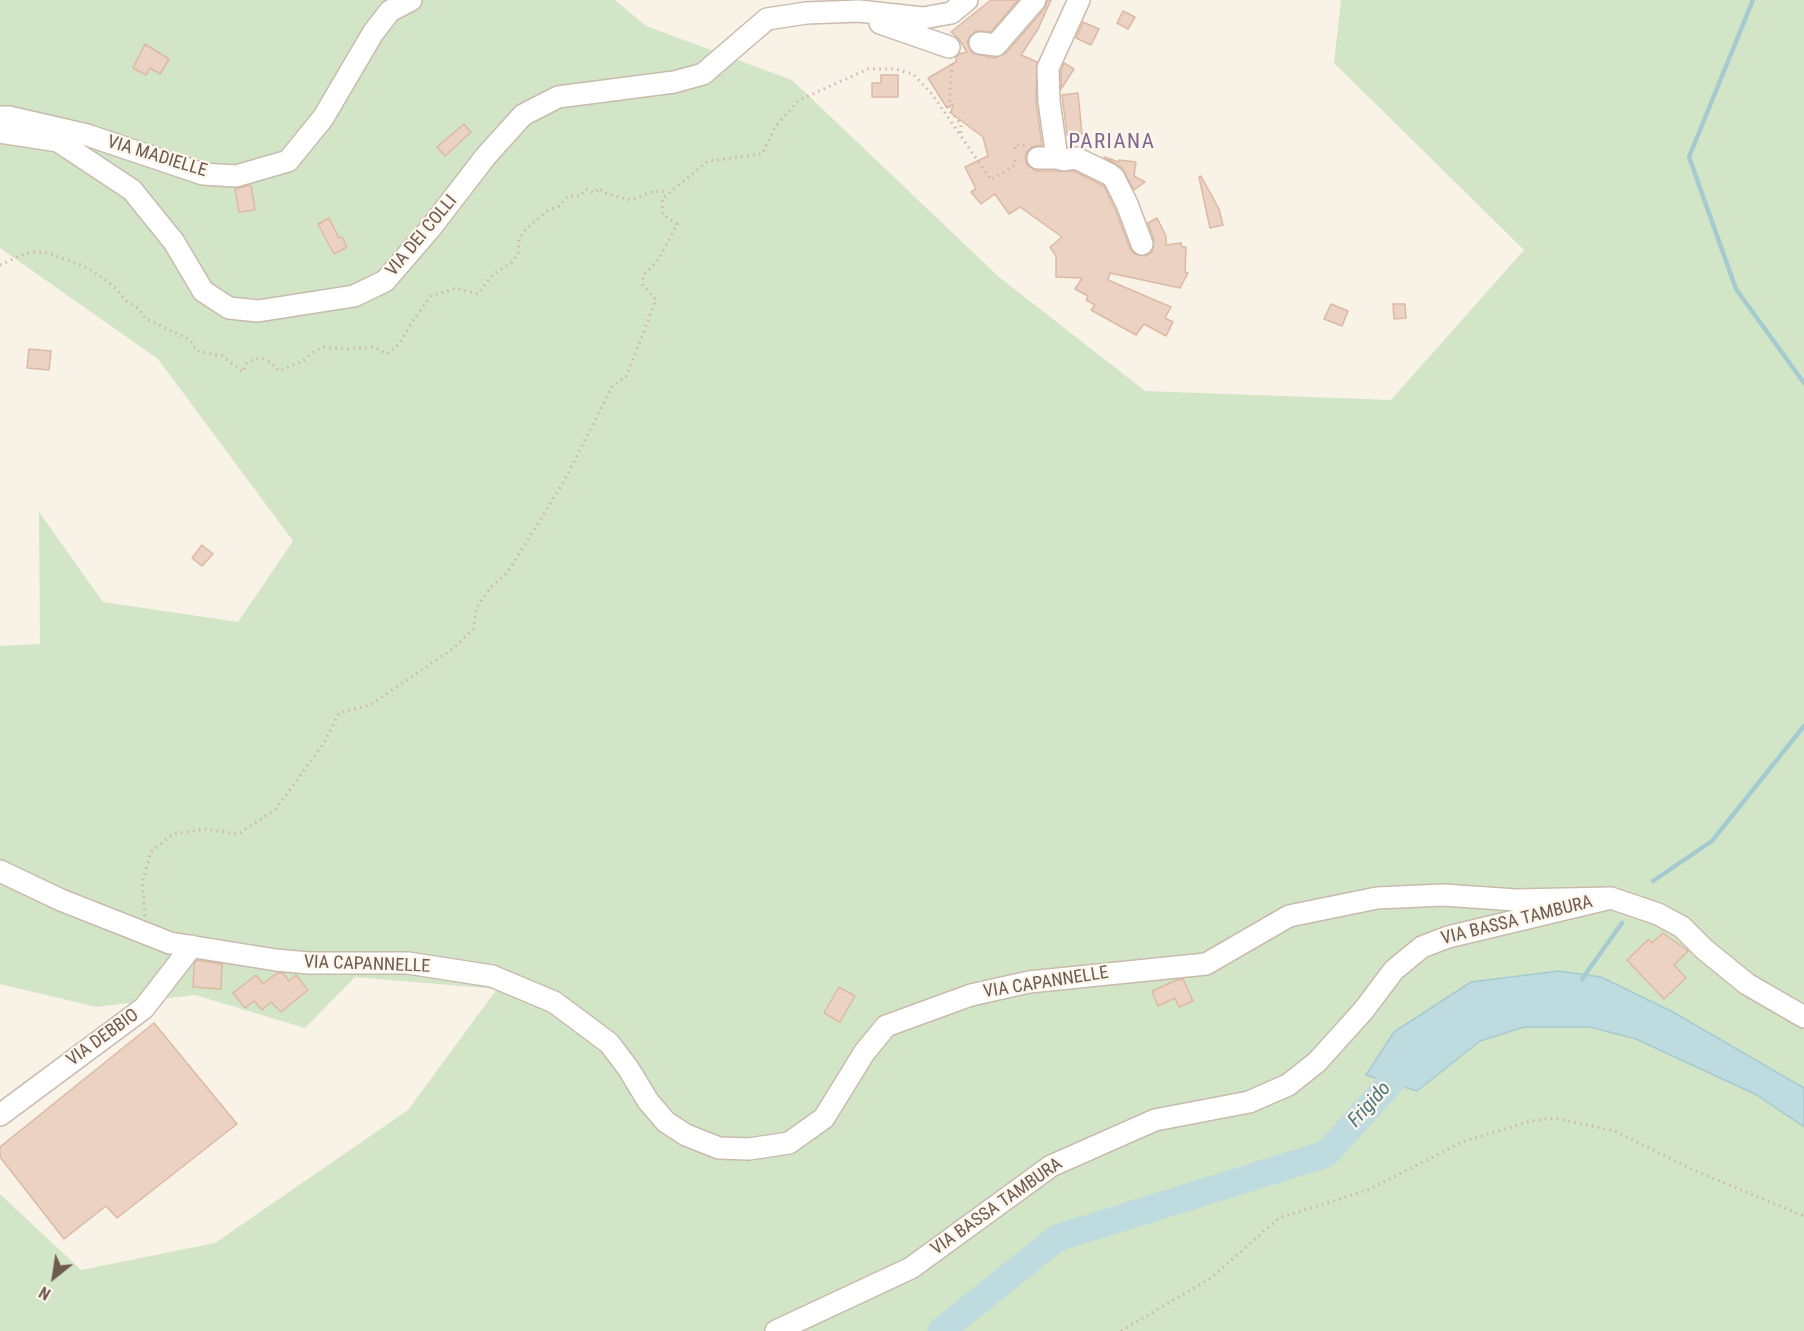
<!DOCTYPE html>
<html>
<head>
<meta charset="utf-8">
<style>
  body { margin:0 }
  #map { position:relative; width:1804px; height:1331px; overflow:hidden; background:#f9f2e7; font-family:"Roboto Condensed",sans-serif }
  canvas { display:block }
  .north { position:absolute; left:24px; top:1247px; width:60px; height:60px; -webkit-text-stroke:4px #fcf6ec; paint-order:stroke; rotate:210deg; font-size:16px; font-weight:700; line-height:24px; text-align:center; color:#6f5a4f }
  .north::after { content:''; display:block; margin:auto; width:21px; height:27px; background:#6f5a4f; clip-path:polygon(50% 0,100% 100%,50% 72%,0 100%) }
</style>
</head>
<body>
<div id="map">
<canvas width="1804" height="1331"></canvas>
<div class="north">N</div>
</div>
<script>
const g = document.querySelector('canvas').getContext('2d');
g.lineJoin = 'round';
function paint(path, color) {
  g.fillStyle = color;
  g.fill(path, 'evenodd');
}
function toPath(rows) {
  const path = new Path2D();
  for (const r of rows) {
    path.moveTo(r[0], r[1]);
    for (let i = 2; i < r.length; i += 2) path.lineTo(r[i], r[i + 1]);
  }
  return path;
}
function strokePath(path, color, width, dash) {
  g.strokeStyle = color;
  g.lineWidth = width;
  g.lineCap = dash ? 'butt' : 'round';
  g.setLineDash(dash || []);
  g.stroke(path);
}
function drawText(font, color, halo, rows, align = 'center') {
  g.font = font + ' "Roboto Condensed",sans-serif';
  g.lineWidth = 4.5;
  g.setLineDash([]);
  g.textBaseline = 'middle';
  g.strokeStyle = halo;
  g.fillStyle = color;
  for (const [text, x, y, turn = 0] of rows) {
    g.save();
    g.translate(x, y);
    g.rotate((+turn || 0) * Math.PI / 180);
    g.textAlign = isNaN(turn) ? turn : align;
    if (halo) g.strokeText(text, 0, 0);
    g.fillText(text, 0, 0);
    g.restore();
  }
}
const green = toPath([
  [0,0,615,0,646,26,792,80,999,277,1145,391,1391,400,1524,250,1334,63,1341,0,1804,0,1804,1331,0,1331,0,1194,81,1270,215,1243,408,1110,497,989,355,977,305,1028,195,995,96,1007,0,984,0,646,40,644,39,512,103,602,238,622,293,541,158,359,0,248]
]);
const water = toPath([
  [1559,971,1601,977,1673,1012,1804,1088,1804,1127,1757,1095,1636,1039,1590,1027,1524,1027,1480,1041,1417,1091,1366,1075,1394,1032,1471,982,1559,971]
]);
const stream = toPath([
  [1753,0,1689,157,1736,289,1804,383],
  [1653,881,1712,841,1804,726],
  [1582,979,1622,923]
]);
const river = toPath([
  [941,1331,1057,1238,1326,1154,1415,1056]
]);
const building = toPath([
  [991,0,1018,0,991,32,976,31,970,36,967,42,972,53,994,58,1006,53,1045,8,1047,0,1051,0,1038,29,1021,55,1037,62,1036,102,1042,145,1032,147,1027,151,1025,157,1027,165,1037,171,1074,171,1104,186,1115,209,1130,248,1134,254,1146,256,1152,252,1154,240,1148,223,1157,218,1166,236,1166,245,1181,243,1182,247,1186,247,1185,272,1188,273,1180,288,1110,273,1108,280,1171,307,1165,318,1173,322,1166,336,1144,324,1136,335,1091,310,1095,305,1086,300,1088,296,1075,289,1082,278,1056,277,1056,256,1050,247,1062,237,1020,207,1009,214,995,194,981,204,971,192,976,189,965,167,988,156,983,137,951,113,953,104,947,108,928,78,956,62,956,57,959,54,967,52,959,39,951,32,991,0],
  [1123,11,1135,17,1128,29,1117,23,1123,11],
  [1083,22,1099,29,1091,45,1076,38,1083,22],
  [145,44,169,59,160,74,150,68,146,75,133,68,145,44],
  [1064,63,1074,69,1061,89,1061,71,1064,63],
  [881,75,898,75,898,97,872,97,872,83,881,83,881,75],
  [1078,93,1082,134,1067,135,1062,95,1078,93],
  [464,124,471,132,445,156,437,147,464,124],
  [1104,157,1119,162,1119,160,1136,162,1134,176,1145,182,1134,190,1122,168,1104,157],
  [1201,176,1219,209,1223,225,1210,228,1199,177,1201,176],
  [251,185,255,210,239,212,235,189,251,185],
  [329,218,339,238,342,237,347,247,334,254,318,224,329,218],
  [1331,304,1348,311,1342,326,1324,319,1331,304],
  [1393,304,1405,304,1406,318,1394,319,1393,304],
  [29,349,51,351,49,370,27,368,29,349],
  [202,545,213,554,202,566,192,558,202,545],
  [1663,933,1688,951,1674,965,1686,978,1664,999,1627,960,1649,939,1652,943,1663,933],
  [197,960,222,964,221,989,193,987,194,964,197,960],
  [277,973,283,973,289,981,296,975,308,990,281,1012,271,1002,262,1010,254,1001,245,1008,233,993,256,975,263,984,277,973],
  [1183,979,1193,1001,1179,1007,1175,998,1158,1006,1152,991,1177,980,1183,979],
  [839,987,855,996,840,1022,824,1013,839,987],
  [154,1023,237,1124,117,1218,106,1206,64,1239,0,1157,0,1147,154,1023]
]);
const path = toPath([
  [952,64,949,110,961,124,961,135],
  [1015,149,1015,145,1027,145],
  [0,265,24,254,34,252,48,253,75,263,88,268,107,281,118,291,126,301,138,308,145,318,190,340,197,351,222,356,243,372,247,362,259,358,270,362,279,371,303,361,312,353,323,347,346,349,374,347,387,354,399,344,414,319,431,296,456,288,478,294,492,275,511,263,518,254,519,239,526,229,547,211,559,206,568,196,580,196,586,189,594,193,599,188,605,193,630,200,654,191,668,192],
  [145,916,142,883,151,852,173,834,206,829,238,834,275,810,324,743,339,713,370,705,454,648,473,629,477,607,491,587,507,573,563,483,613,385,626,377,656,300,643,285,643,276,659,259,677,224,663,215,662,199,708,161,762,154,775,127,799,100,868,69,895,69,913,74,932,94,991,180,1015,165,1015,157],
  [1121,1331,1211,1278,1279,1218,1368,1190,1462,1142,1531,1121,1555,1118,1615,1131,1698,1172,1804,1216]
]);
const minor = toPath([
  [1079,0,1048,68,1049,101,1057,158,1064,160,1076,158,1109,174,1114,178,1127,204,1142,244],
  [880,23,949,47],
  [980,43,996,45,1035,0],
  [0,117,9,117,87,135,203,174,236,176,288,161,323,118,373,33,390,11,411,0],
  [0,132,58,141,132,190,174,242,203,291,229,308,258,311,354,296,385,281,429,230,486,156,523,115,558,97,674,82,703,74,767,19,806,13,859,11,923,18,951,13,967,0],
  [1038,158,1057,158],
  [0,871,61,900,170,943,276,960,309,963,408,963,492,976,554,1002,609,1043,628,1068,648,1101,666,1122,686,1135,719,1148,749,1149,789,1143,824,1118,864,1053,886,1026,971,995,1029,982,1206,964,1289,916,1377,898,1443,895,1516,900,1611,898],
  [0,1115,144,1008,192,946],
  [776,1331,911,1268,1051,1166,1155,1120,1249,1102,1288,1085,1317,1062,1363,1011,1394,970,1422,947,1448,937,1611,898,1658,914,1682,927,1704,949,1747,984,1804,1017]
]);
const streetNames = [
  ["VIA MADIELLE",157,157,17],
  ["VIA DEI COLLI",422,236,-50],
  ["VIA BASSA TAMBURA",1517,921,-14],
  ["VIA CAPANNELLE",367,965,2],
  ["VIA CAPANNELLE",1046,983,-9],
  ["VIA DEBBIO",103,1038,-36],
  ["VIA BASSA TAMBURA",997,1207,-35]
];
const waterNames = [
  ["Frigido",1370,1105,-48]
];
const quarterNames = [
  ["PARIANA",1112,143]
];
paint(green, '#d3e5c7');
paint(water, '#bedbe0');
strokePath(water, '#a5cad0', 1.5);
strokePath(stream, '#a5cad0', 4.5);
strokePath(river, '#bedbe0', 27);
paint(building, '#ebd2c2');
strokePath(building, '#dbb9a4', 1.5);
strokePath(minor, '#c9baae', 24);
strokePath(path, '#cfb6a5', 3, [1.5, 4.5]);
strokePath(minor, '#fff', 21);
drawText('18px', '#6f5a4f', '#fcf6ec', streetNames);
drawText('italic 20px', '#4c7780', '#fcf6ec', waterNames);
g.letterSpacing = '1.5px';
drawText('21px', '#7f668c', '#fcf6ec', quarterNames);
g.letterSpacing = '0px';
</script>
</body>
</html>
